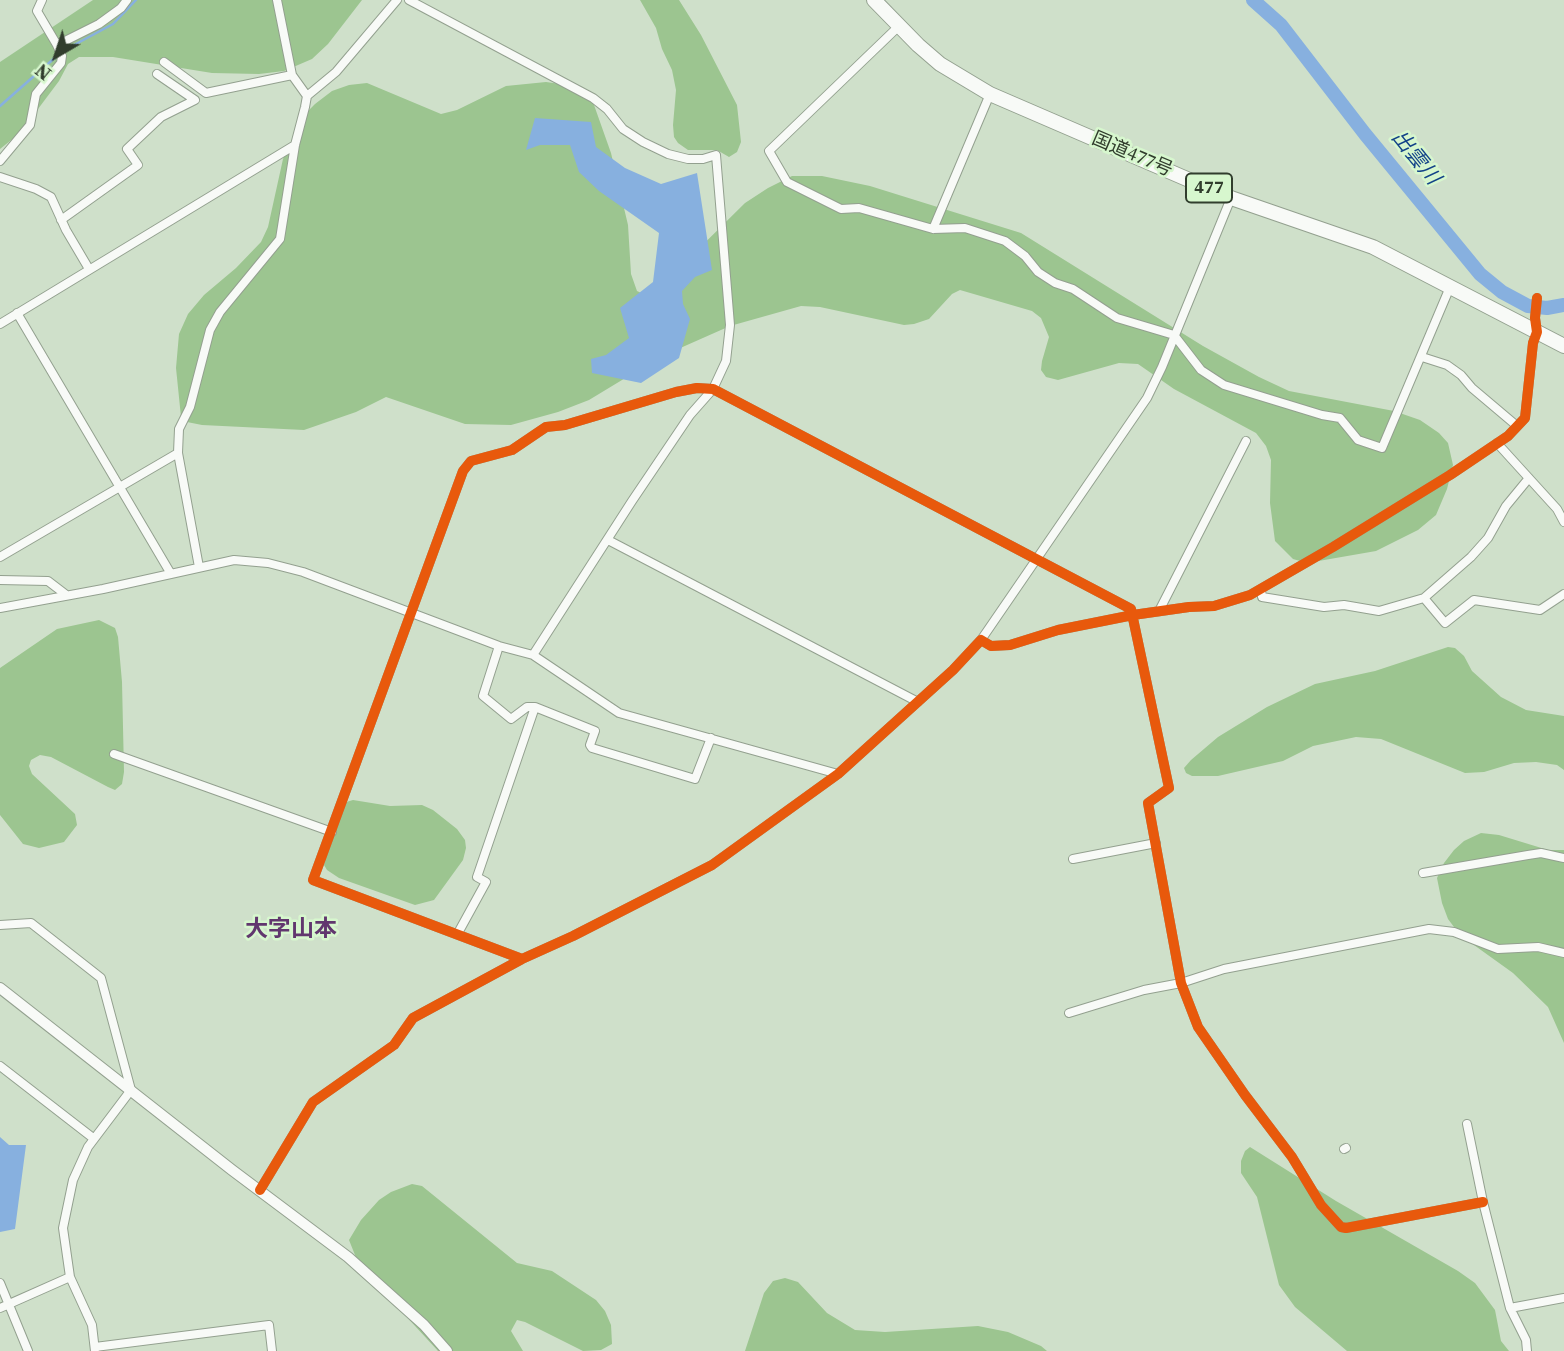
<!DOCTYPE html>
<html>
<head>
<meta charset="utf-8">
<style>
  body { margin:0 }
  #map { position:relative; width:1564px; height:1351px; overflow:hidden; background:#cfe0ca; font-family:"Source Serif 4",serif }
  canvas { display:block }
  .north { position:absolute; left:21px; top:21px; width:70px; height:70px; -webkit-text-stroke:5px #d7f7ce; paint-order:stroke; rotate:219deg; font-size:19px; font-weight:700; line-height:28px; text-align:center; color:#313d2d }
  .north::after { content:''; display:block; margin:auto; width:24px; height:32px; background:#313d2d; clip-path:polygon(50% 0,100% 100%,50% 72%,0 100%) }
</style>
</head>
<body>
<div id="map">
<canvas width="1564" height="1351"></canvas>
<div class="north">N</div>
</div>
<script>
const g = document.querySelector('canvas').getContext('2d');
g.lineJoin = 'round';
function paint(path, color) {
  g.fillStyle = color;
  g.fill(path, 'evenodd');
}
function toPath(rows) {
  const path = new Path2D();
  for (const r of rows) {
    path.moveTo(r[0], r[1]);
    for (let i = 2; i < r.length; i += 2) path.lineTo(r[i], r[i + 1]);
  }
  return path;
}
function strokePath(path, color, width, dash) {
  g.strokeStyle = color;
  g.lineWidth = width;
  g.lineCap = dash ? 'butt' : 'round';
  g.setLineDash(dash || []);
  g.stroke(path);
}
function drawText(font, color, halo, rows, align = 'center') {
  g.font = font + ' "Source Serif 4","Noto Sans JP",serif';
  g.lineWidth = 5;
  g.setLineDash([]);
  g.textBaseline = 'middle';
  g.strokeStyle = halo;
  g.fillStyle = color;
  for (const [text, x, y, turn = 0] of rows) {
    g.save();
    g.translate(x, y);
    g.rotate((+turn || 0) * Math.PI / 180);
    g.textAlign = isNaN(turn) ? turn : align;
    if (halo) g.strokeText(text, 0, 0);
    g.fillText(text, 0, 0);
    g.restore();
  }
}
const forest = toPath([
  [93,0,362,0,328,44,312,59,284,71,259,74,212,73,113,57,79,57,68,64,59,81,20,133,0,149,0,62],
  [640,0,679,0,701,35,737,105,741,142,737,152,729,157,717,150,688,150,678,143,674,137,673,125,676,90,672,70,662,49,656,28],
  [546,82,582,87,594,105,611,153,628,225,631,274,637,291,650,297,745,203,768,188,792,176,822,176,870,186,1021,233,1203,346,1259,377,1289,391,1394,411,1420,420,1439,433,1448,443,1453,465,1447,489,1436,515,1418,530,1376,551,1307,563,1293,559,1275,541,1270,503,1271,460,1266,446,1256,433,1174,389,1138,364,1119,363,1058,380,1046,377,1041,370,1042,361,1049,337,1041,318,1032,311,960,290,952,294,929,319,914,324,904,325,820,307,801,306,730,326,660,357,589,400,558,412,511,425,465,424,386,397,356,412,304,430,202,425,187,422,181,417,176,368,179,334,188,314,204,295,236,268,261,242,268,227,283,159,303,116,315,104,332,91,349,85,367,83,441,114,457,110,506,86],
  [99,620,115,628,118,637,122,682,124,772,122,784,115,790,108,787,51,757,40,755,31,760,29,766,32,774,75,814,77,825,64,842,39,848,23,844,0,815,0,668,57,629],
  [1448,647,1455,648,1464,656,1472,671,1501,697,1526,710,1564,716,1564,770,1557,765,1536,762,1514,763,1484,772,1465,773,1381,739,1356,737,1313,746,1283,761,1218,776,1192,776,1186,773,1184,768,1191,760,1218,737,1267,707,1315,684,1375,671],
  [353,800,390,806,422,805,433,810,457,829,465,840,466,848,463,860,434,900,415,905,339,878,327,870,324,865,332,816,343,803],
  [1481,833,1499,835,1548,850,1564,850,1564,1043,1548,1007,1513,973,1460,935,1448,919,1442,903,1437,878,1444,863,1454,850,1464,841],
  [1250,1147,1336,1201,1458,1271,1475,1283,1495,1310,1501,1341,1509,1351,1347,1351,1295,1307,1279,1285,1257,1197,1241,1173,1241,1161,1245,1151],
  [412,1184,422,1186,517,1263,552,1271,596,1300,605,1311,611,1325,612,1344,601,1350,583,1351,525,1322,517,1320,511,1331,523,1351,438,1351,359,1265,349,1240,361,1220,379,1200,391,1192],
  [785,1278,798,1282,827,1313,855,1330,885,1332,978,1326,1008,1332,1041,1346,1047,1351,745,1351,764,1293,773,1281]
]);
const water = toPath([
  [535,118,591,122,596,147,625,168,661,184,697,173,712,270,695,277,682,291,683,304,690,319,679,358,641,383,592,373,591,359,606,355,629,338,620,308,653,282,659,233,599,191,579,172,570,145,540,145,526,150],
  [0,1137,9,1145,26,1145,15,1229,0,1232]
]);
const stream = toPath([
  [63,51,113,24,136,0],
  [0,106,58,55]
]);
const river = toPath([
  [1253,0,1281,25,1365,134,1480,274,1502,292,1528,306,1547,308,1564,305]
]);
const street = toPath([
  [409,0,593,98,607,109,623,129,643,142,668,154,688,159,703,159,716,155,730,325,726,361,713,389,690,415,632,501,533,655],
  [899,26,769,151,787,182,841,209,859,208,933,229,965,228,1005,241,1025,256,1038,272,1055,283,1073,289,1117,318,1174,335,1201,370,1224,385,1322,415,1340,418,1358,440,1382,448,1450,287],
  [57,45,99,24,121,8,127,0],
  [164,62,206,93,292,75],
  [307,96,336,72,397,0],
  [0,161,30,125,36,94,61,63,62,56,57,45,37,11,42,0],
  [0,177,36,189,51,197,66,230,89,269],
  [61,220,138,165,127,149,161,117,195,100,157,74],
  [933,229,990,94],
  [17,313,171,574],
  [0,324,295,145],
  [1422,357,1447,365,1461,375,1472,388,1517,426],
  [1497,443,1557,509,1564,522],
  [608,540,918,702],
  [0,557,178,453],
  [199,567,178,453,179,429,190,407,210,330,220,312,280,239,295,145,305,107,307,96,292,75,277,0],
  [0,580,48,581,65,594],
  [1261,590,1262,597,1324,607,1344,605,1379,611,1424,598,1471,557,1488,538,1506,506,1529,478],
  [1424,598,1445,623,1474,600,1540,610,1564,594],
  [0,608,103,589,234,560,268,563,303,572,499,646,533,655,619,713,838,774],
  [1159,611,1246,441],
  [981,640,1147,398,1162,367,1231,198],
  [499,646,483,696,511,719,527,707,535,707,595,731,590,745,592,748,695,779,711,738],
  [114,754,332,832],
  [1073,859,1156,843],
  [1423,873,1528,855,1541,853,1564,858],
  [0,925,31,923,101,978,131,1090,88,1147,73,1180,63,1228,70,1277,92,1325,95,1351],
  [458,933,486,882,477,877,535,707],
  [522,959,313,880,463,471,471,461,512,450,546,427,565,425,676,392,697,388,713,389,1131,609,1169,788,1148,803,1181,983,1198,1027,1245,1095,1292,1157,1321,1205,1341,1227,1346,1228,1483,1202],
  [1069,1013,1144,990,1181,983,1224,969,1429,929,1454,932,1498,949,1538,947,1564,953],
  [0,1066,93,1138],
  [1467,1124,1483,1202,1510,1308,1526,1340,1527,1351],
  [1344,1149,1346,1148],
  [260,1190,313,1102,394,1045,413,1018,522,959,573,936,712,865,838,774,953,670,981,640,991,646,1010,645,1058,630,1133,615,1189,607,1214,606,1250,595,1333,547,1450,475,1508,436,1525,418,1533,343,1537,332,1535,318,1537,298],
  [0,1283,28,1351],
  [0,1308,70,1277],
  [1510,1308,1564,1298],
  [95,1347,269,1325,272,1351]
]);
const secondary = toPath([
  [0,988,232,1170,348,1257,424,1325,447,1351]
]);
const highway = toPath([
  [874,0,918,45,940,64,990,94,1231,198,1373,247,1564,346]
]);
const cycleway = toPath([
  [522,959,313,880,463,471,471,461,512,450,546,427,565,425,676,392,697,388,713,389,1131,609,1169,788,1148,803,1181,983,1198,1027,1245,1095,1292,1157,1321,1205,1341,1227,1346,1228,1483,1202],
  [260,1190,313,1102,394,1045,413,1018,522,959,573,936,712,865,838,774,953,670,981,640,991,646,1010,645,1058,630,1133,615,1189,607,1214,606,1250,595,1333,547,1450,475,1508,436,1525,418,1533,343,1537,332,1535,318,1537,298]
]);
const shields = [
  [1209,188,46]
];
const shieldNames = [
  ["477",1209,188]
];
const streetNames = [
  ["国道477号",1132,155,23]
];
const waterNames = [
  ["出雲川",1415,158,51]
];
const quarterNames = [
  ["大字山本",291,930]
];
paint(forest, '#9cc590');
paint(water, '#87b0df');
strokePath(stream, '#87b0df', 2.5);
strokePath(river, '#87b0df', 14);
strokePath(street, '#93a08f', 10);
strokePath(secondary, '#93a08f', 12);
strokePath(highway, '#93a08f', 16);
strokePath(street, '#f8faf7', 8);
strokePath(secondary, '#f8faf7', 10);
strokePath(highway, '#f8faf7', 14);
strokePath(cycleway, '#e8590c', 10);
for (const [x, y, w] of shields) {
  const box = new Path2D();
  box.roundRect(x - w / 2, y - 14.5, w, 29, 5);
  g.fillStyle = '#d7f7ce';
  g.fill(box);
  strokePath(box, '#313d2d', 2);
}
drawText('bold 18px', '#313d2d', null, shieldNames);
drawText('19px', '#313d2d', '#d7f7ce', streetNames);
drawText('italic 21px', '#134388', '#d7f7ce', waterNames);
drawText('bold 23px', '#61376e', '#d7f7ce', quarterNames);
</script>
</body>
</html>
